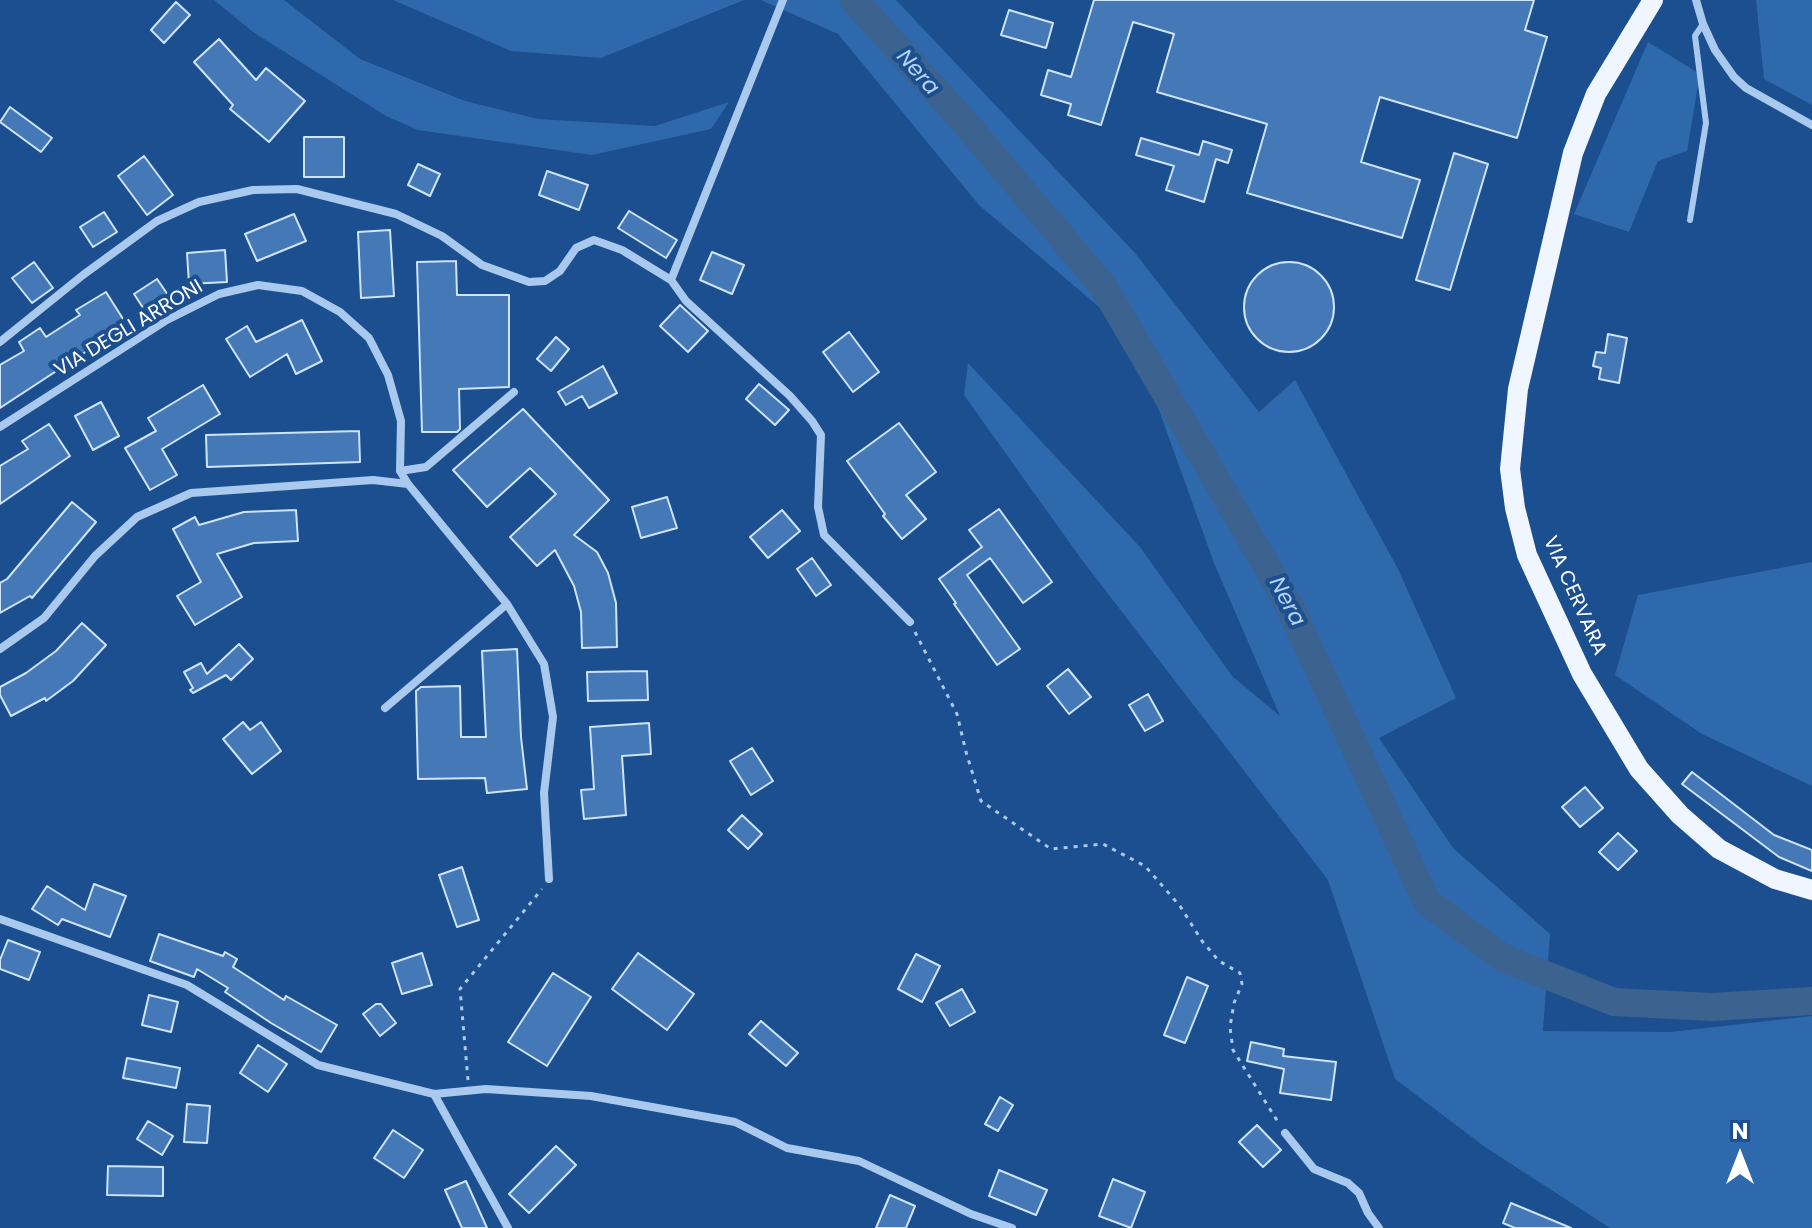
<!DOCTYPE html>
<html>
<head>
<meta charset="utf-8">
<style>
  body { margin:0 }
  #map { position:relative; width:1812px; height:1228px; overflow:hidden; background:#1b4f8f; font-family:Poppins,sans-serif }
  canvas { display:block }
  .north { position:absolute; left:1700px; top:1116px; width:80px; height:80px; -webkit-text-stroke:6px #1b4f8f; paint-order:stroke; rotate:0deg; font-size:22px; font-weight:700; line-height:32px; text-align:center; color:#fff }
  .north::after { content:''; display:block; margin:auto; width:28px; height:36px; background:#fff; clip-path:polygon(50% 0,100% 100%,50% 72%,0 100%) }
</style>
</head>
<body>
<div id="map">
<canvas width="1812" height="1228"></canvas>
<div class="north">N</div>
</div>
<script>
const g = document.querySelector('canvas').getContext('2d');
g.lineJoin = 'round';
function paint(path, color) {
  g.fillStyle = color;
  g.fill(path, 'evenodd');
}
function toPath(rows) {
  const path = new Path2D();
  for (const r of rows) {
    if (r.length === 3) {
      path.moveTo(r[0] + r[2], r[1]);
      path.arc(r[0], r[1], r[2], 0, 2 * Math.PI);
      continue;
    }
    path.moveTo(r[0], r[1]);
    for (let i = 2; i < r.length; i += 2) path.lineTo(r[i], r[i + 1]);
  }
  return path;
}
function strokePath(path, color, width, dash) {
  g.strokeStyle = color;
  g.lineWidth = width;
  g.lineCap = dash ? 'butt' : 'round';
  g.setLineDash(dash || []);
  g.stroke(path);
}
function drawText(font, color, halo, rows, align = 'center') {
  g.font = font + ' Poppins,sans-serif';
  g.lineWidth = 8;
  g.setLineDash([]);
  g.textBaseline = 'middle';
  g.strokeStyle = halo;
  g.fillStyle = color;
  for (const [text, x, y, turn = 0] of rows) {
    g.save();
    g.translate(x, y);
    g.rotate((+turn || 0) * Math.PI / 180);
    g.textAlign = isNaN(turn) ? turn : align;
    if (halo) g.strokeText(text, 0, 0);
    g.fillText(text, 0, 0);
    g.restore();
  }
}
const green = toPath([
  [214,0,284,0,360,59,465,101,538,119,655,126,729,102,711,129,592,155,418,130,386,116,253,32],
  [393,0,744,0,601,58,511,51],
  [761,0,896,0,1135,253,1259,412,1295,380,1398,569,1456,698,1379,738,1453,848,1550,934,1543,1031,1671,1032,1812,1016,1812,1228,1610,1228,1485,1147,1395,1079,1328,880,1082,560,964,395,968,363,1140,547,1232,676,1280,716,1214,563,1132,335,979,205,838,34],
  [1756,0,1812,0,1812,105,1764,79],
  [1648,42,1700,74,1687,151,1658,161,1629,232,1574,214],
  [1812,562,1812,786,1702,734,1615,675,1638,595]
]);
const river = toPath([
  [854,0,966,124,1103,286,1287,601,1427,902,1503,958,1614,1002,1712,1007,1812,1001]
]);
const building = toPath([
  [1094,0,1534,0,1525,30,1547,37,1517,138,1380,97,1361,162,1420,180,1402,238,1247,193,1267,124,1157,92,1174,34,1133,22,1101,125,1068,115,1071,104,1041,95,1048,70,1071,77,1094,0],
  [176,2,190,15,164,43,151,30,176,2],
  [1009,10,1053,23,1046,48,1001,35,1009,10],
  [219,39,256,80,266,68,305,101,269,142,230,109,233,105,194,62,219,39],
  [10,107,52,138,41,152,0,122,10,107],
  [304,137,344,137,344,177,304,177,304,137],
  [1141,138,1199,155,1203,141,1232,150,1228,163,1216,159,1204,202,1166,190,1174,166,1136,155,1141,138],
  [1454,153,1488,164,1450,290,1416,280,1454,153],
  [144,156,173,195,147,215,118,176,144,156],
  [418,164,440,174,430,196,408,185,418,164],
  [547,171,588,185,579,210,539,195,547,171],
  [629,211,677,240,666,258,618,228,629,211],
  [104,212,117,232,93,247,80,227,104,212],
  [294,214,306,241,257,261,245,234,294,214],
  [390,230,394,296,361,298,358,232,390,230],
  [225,250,227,282,189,284,187,253,225,250],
  [712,252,744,265,732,294,700,280,712,252],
  [456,261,457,295,509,295,509,387,459,389,460,429,457,432,422,432,417,262,456,261],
  [34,262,53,288,32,303,12,278,34,262],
  [1289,307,45],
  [157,279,175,305,151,320,134,294,157,279],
  [106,292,125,322,84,347,87,351,0,408,0,365,24,351,19,342,40,328,46,337,80,315,76,310,106,292],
  [680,305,708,331,688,352,660,326,680,305],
  [302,320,322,361,296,374,287,354,250,377,226,339,247,326,256,342,302,320],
  [849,332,879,372,853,392,823,352,849,332],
  [1608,334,1627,338,1619,383,1599,379,1601,368,1593,366,1596,352,1605,353,1608,334],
  [556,337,569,349,551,371,537,359,556,337],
  [603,366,617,393,589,408,582,396,566,405,558,392,603,366],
  [759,384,789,410,775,425,746,399,759,384],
  [203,385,220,414,162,449,177,475,150,490,125,448,156,431,148,418,203,385],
  [101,402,119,436,93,450,75,416,101,402],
  [523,409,609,500,574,535,597,552,608,573,616,603,617,647,582,648,581,612,574,586,555,550,537,566,510,537,556,494,530,468,487,507,453,470,523,409],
  [899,423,936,472,906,495,926,519,902,539,883,516,885,514,847,461,899,423],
  [49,424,70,456,0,504,0,466,28,449,22,441,49,424],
  [359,431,360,462,207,467,206,435,359,431],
  [667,497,677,528,641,538,632,507,667,497],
  [72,502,96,522,32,598,30,596,0,613,0,583,7,579,72,502],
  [999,509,1052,582,1023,603,990,558,967,575,1020,649,997,665,954,604,956,603,939,579,982,547,969,530,999,509],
  [296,510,298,541,254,543,217,554,242,597,195,625,177,596,201,582,173,529,195,517,199,525,244,512,296,510],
  [782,510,800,531,768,558,750,537,782,510],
  [812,558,831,585,816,596,797,569,812,558],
  [82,623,106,645,73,681,46,701,45,698,11,716,0,695,0,687,26,673,56,651,82,623],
  [239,644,253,659,231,680,226,675,193,693,190,690,193,688,184,672,201,663,207,674,239,644],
  [517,649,521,737,527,789,487,793,485,778,418,779,416,691,421,687,460,686,461,737,486,737,482,651,517,649],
  [1068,669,1091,697,1069,714,1047,686,1068,669],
  [647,671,648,700,588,701,587,672,647,671],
  [1148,694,1163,721,1145,731,1129,705,1148,694],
  [243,722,250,730,261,722,281,751,252,774,223,739,243,722],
  [649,723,651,754,622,756,626,815,584,819,581,790,594,789,590,727,649,723],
  [752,748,773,781,751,795,730,761,752,748],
  [1692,772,1774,835,1812,850,1812,871,1779,857,1682,784,1692,772],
  [1585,787,1603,808,1580,827,1562,807,1585,787],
  [742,815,762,834,748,849,728,830,742,815],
  [1618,833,1637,851,1618,870,1599,852,1618,833],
  [462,867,479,920,457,927,439,875,462,867],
  [94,884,126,896,110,937,62,919,58,925,32,909,47,886,85,910,94,884],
  [159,934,223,956,225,952,237,959,233,967,284,1000,286,996,337,1025,321,1052,271,1023,225,992,228,988,197,969,194,977,150,961,159,934],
  [8,940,40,952,29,980,0,969,0,960,8,940],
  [422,953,432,985,402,994,392,963,422,953],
  [638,953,694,994,667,1030,612,989,638,953],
  [916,954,940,966,922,1002,898,989,916,954],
  [553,973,591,997,547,1066,508,1042,553,973],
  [1187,977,1208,986,1185,1043,1164,1035,1187,977],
  [962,989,975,1012,950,1026,936,1003,962,989],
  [149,995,178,1002,171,1032,142,1025,149,995],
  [376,1004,381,1004,396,1023,380,1036,363,1014,376,1004],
  [761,1021,798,1053,786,1066,749,1034,761,1021],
  [1251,1042,1284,1049,1283,1056,1336,1062,1331,1100,1280,1093,1284,1069,1247,1061,1251,1042],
  [258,1045,287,1064,268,1092,240,1073,258,1045],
  [127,1058,180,1068,176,1088,123,1078,127,1058],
  [1000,1097,1013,1105,998,1131,985,1124,1000,1097],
  [187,1104,210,1106,207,1143,184,1142,187,1104],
  [148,1121,173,1136,162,1155,137,1139,148,1121],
  [1257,1125,1281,1150,1263,1167,1239,1142,1257,1125],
  [393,1130,423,1150,404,1178,374,1158,393,1130],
  [556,1146,576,1165,529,1213,509,1194,556,1146],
  [108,1166,163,1167,163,1196,107,1195,108,1166],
  [999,1170,1047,1190,1036,1215,989,1196,999,1170],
  [1113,1179,1145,1192,1131,1228,1099,1216,1113,1179],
  [466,1181,487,1228,462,1228,445,1190,466,1181],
  [890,1195,915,1206,906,1228,876,1228,890,1195],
  [1511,1203,1571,1228,1515,1228,1503,1223,1511,1203]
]);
const path = toPath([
  [915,632,957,714,966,752,981,801,1051,849,1103,844,1145,866,1180,906,1202,941,1219,961,1240,973,1242,984,1234,1003,1230,1027,1233,1050,1278,1122],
  [468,1080,460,989,542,889]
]);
const service = toPath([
  [1690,220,1706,123,1695,36,1703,24]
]);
const minor = toPath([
  [783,0,671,280,686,301,790,396,812,421,821,435,818,507,824,535,910,622],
  [1696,0,1703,24,1715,50,1734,77,1746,88,1812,125],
  [0,342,83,275,157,221,199,202,253,190,297,189,396,214,442,236,482,265,529,282,545,281,560,271,576,248,594,240,622,250,671,280],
  [0,427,167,320,219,294,258,285,302,291,340,312,369,338,388,375,401,421,400,471,408,484],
  [400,471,426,467,514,392],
  [0,649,44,618,95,556,137,517,191,493,373,480,408,484,507,604,544,664,553,717,544,793,549,879],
  [385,708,507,604],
  [0,919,187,985,318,1065,434,1094,486,1089,591,1096,735,1122,787,1148,859,1161,971,1214,1012,1228],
  [434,1094,508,1228],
  [1285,1133,1314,1169,1348,1183,1359,1193,1368,1213,1379,1228]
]);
const primary = toPath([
  [1653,0,1596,94,1573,153,1518,389,1510,469,1515,508,1527,555,1582,674,1639,769,1680,815,1719,849,1775,879,1812,890]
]);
const streetNames = [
  ["VIA DEGLI ARRONI",129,329,-31],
  ["VIA CERVARA",1574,596,66]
];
const waterNames = [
  ["Nera",917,73,49],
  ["Nera",1286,602,62]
];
paint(green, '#2e69ad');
strokePath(river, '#3c6290', 28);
paint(building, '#4478b7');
strokePath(building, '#cfe3fa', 2);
strokePath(path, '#a9c9ee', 3, [4, 6]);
strokePath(service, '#a9c9ee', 6);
strokePath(minor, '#a9c9ee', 8);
strokePath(primary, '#f0f6ff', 20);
drawText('20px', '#fff', '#1b4f8f', streetNames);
drawText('italic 22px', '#b5d3f5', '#1b4f8f', waterNames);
</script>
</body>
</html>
